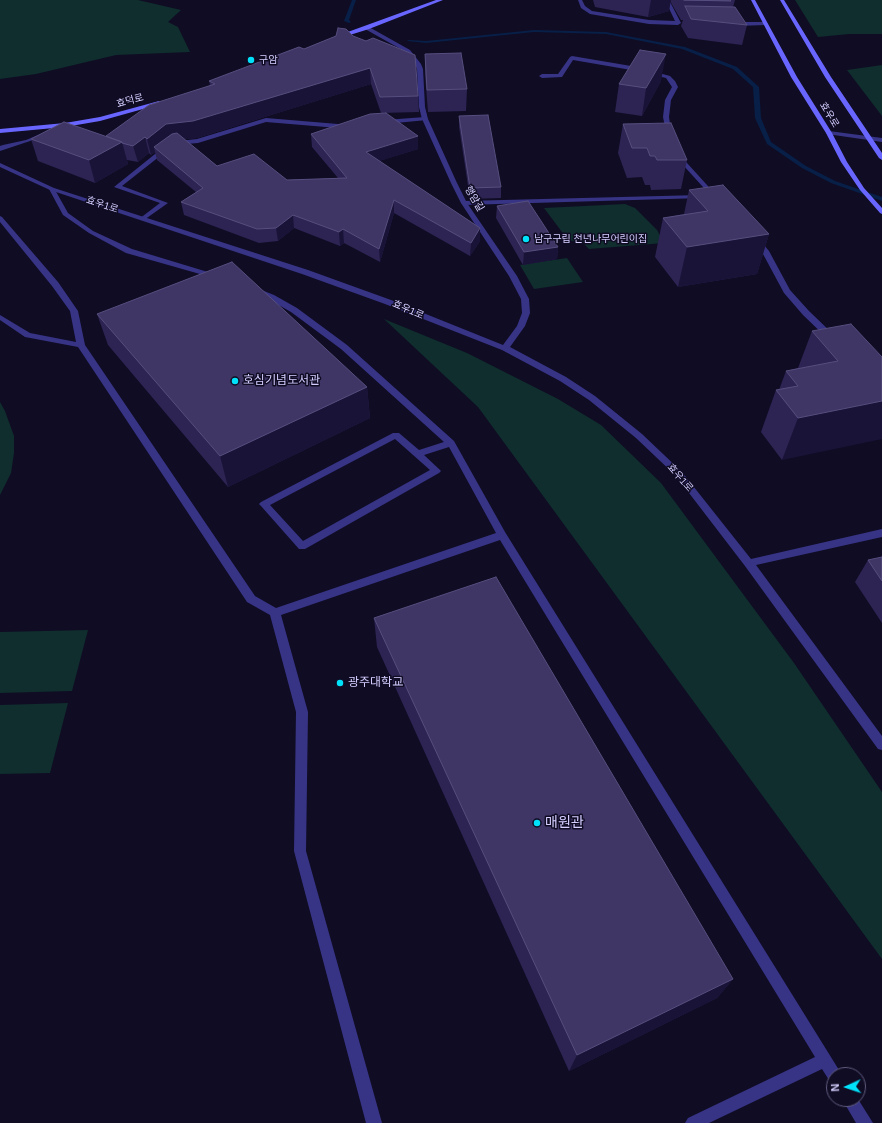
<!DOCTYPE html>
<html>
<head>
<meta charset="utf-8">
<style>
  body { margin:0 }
  #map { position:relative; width:882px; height:1123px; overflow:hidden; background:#100c24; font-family:Helvetica,sans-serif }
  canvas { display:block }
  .north { position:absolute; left:826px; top:1067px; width:40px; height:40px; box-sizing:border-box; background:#100c24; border:1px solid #5e5a7c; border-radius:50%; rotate:267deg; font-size:11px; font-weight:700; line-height:16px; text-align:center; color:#d4cfff }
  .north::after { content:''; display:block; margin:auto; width:14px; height:18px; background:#00e1fa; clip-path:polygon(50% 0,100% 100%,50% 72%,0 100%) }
</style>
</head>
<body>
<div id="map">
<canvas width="882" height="1123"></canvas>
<div class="north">N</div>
</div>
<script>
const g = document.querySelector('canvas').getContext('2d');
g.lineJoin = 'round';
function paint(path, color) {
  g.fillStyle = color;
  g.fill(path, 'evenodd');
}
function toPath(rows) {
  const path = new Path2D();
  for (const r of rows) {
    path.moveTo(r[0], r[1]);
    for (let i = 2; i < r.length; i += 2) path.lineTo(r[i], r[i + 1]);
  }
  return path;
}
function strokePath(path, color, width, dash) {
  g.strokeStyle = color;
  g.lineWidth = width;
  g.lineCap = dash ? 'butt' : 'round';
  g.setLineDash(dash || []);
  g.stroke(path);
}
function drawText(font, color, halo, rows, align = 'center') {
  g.font = font + ' Helvetica,"Noto Sans KR",sans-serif';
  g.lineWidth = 3;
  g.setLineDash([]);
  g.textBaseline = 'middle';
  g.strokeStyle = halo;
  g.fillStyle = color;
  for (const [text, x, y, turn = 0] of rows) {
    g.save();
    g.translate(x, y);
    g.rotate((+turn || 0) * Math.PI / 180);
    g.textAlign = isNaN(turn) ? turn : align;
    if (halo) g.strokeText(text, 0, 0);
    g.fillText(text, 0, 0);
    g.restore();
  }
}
const green = toPath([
  [0,0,138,0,181,10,168,22,178,27,190,52,116,55,36,74,0,79],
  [795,0,882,0,882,34,849,34,818,37],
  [882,65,882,116,847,70],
  [625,204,635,208,657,230,664,243,589,249,583,243,568,240,544,208],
  [567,258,583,282,534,289,520,265],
  [384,319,467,353,558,399,601,425,661,483,794,663,882,792,882,959,478,407],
  [0,402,5,411,14,436,14,453,11,473,0,495],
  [88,630,72,691,0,693,0,632],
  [68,703,50,773,0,774,0,705]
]);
const stream = toPath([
  [352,0,356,0,349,20,351,22,349,23,344,21,352,0],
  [534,30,606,32,685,47,737,67,759,87,761,118,771,142,806,166,835,181,882,197,882,201,831,183,802,168,767,144,755,118,753,87,733,69,682,49,606,34,534,32,426,43,407,41,409,40,426,41,534,30]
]);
const service = toPath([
  [425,117,427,118,427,120,385,124,382,122,385,120,425,117],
  [266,118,338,124,349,123,352,125,338,128,266,122,198,143,174,145,122,186,168,203,144,220,139,219,160,203,114,187,170,142,197,139,266,118],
  [50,188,54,188,68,213,93,231,132,249,221,276,217,278,214,278,126,253,89,233,63,215,49,189,50,188],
  [0,216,2,217,58,282,78,311,85,345,255,596,276,608,496,533,449,447,424,455,439,469,441,471,439,473,305,549,299,549,261,506,259,504,261,502,393,433,399,433,419,450,444,442,341,349,291,312,268,299,253,293,253,289,259,289,274,295,297,308,347,345,454,441,505,532,839,1070,841,1075,834,1075,834,1082,829,1080,822,1069,709,1123,685,1123,688,1118,815,1057,500,540,281,615,308,712,306,851,382,1123,366,1123,294,851,296,712,270,615,247,602,78,347,25,337,0,320,0,315,30,333,76,342,70,311,52,286,0,222,0,216],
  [395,439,430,470,303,541,270,505,395,439],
  [842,1099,858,1099,873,1123,856,1123,842,1099]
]);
const pedestrian = toPath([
  [572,56,637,67,670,76,675,81,678,87,671,100,669,117,672,138,667,137,663,117,665,100,672,87,666,78,637,71,573,60,562,77,542,78,539,76,542,74,558,74,570,57,572,56],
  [677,154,681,154,687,163,717,196,717,198,713,198,683,165,676,155,677,154],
  [700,195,703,197,702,198,464,205,461,203,464,201,700,195],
  [753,239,759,239,769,251,790,290,809,311,835,336,835,340,829,340,803,315,784,293,763,254,752,241,753,239]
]);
const minor = toPath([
  [578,0,582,0,585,6,592,11,649,20,675,21,665,0,669,0,681,23,678,25,649,24,590,14,581,8,578,0],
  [765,22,768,24,767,25,734,26,731,24,734,22,765,22],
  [365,27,369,27,410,50,421,64,423,69,425,107,428,119,457,183,467,203,517,276,529,299,530,313,525,326,510,347,566,377,595,396,642,434,682,472,751,559,882,529,882,537,756,565,882,736,882,750,878,749,745,566,676,476,636,438,589,400,560,381,502,350,385,304,302,274,50,190,0,167,0,163,54,188,308,270,391,300,503,345,517,326,522,313,521,299,509,276,461,203,451,183,422,119,419,107,417,69,415,64,406,52,365,29,365,27],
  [829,131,882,138,882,142,827,134,826,133,829,131],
  [43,133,45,134,45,136,0,151,0,146,3,145,26,140,43,133]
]);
const secondary = toPath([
  [436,0,443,0,369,29,337,39,334,37,436,0],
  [751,0,755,0,797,77,832,133,847,162,864,188,882,208,882,214,880,213,860,190,841,162,826,133,791,77,751,0],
  [780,0,784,0,831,77,882,153,882,160,879,158,825,77,780,0],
  [159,101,162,103,161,104,100,121,65,127,0,133,0,129,65,123,100,117,159,101]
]);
const wall = toPath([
  [593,0,735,0,733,7,747,25,742,45,688,38,681,26,683,20,681,20,670,1,669,11,648,17,595,7],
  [336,36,418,96,419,112,381,113,371,84,197,138,184,139,217,166,287,180,338,178,312,147,311,134,418,149,379,161,480,228,480,241,470,256,394,213,380,262,344,243,340,246,294,228,278,241,259,243,184,215,181,202,196,192,157,160,155,152,151,155,149,153,138,162,127,160,128,164,95,183,38,161,31,139,106,136,210,85,209,81,304,49],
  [425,54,467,89,466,111,428,112,425,74],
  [661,81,642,116,615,112,619,84],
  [459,116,501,187,501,198,470,199,459,127],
  [623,124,687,160,681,189,651,190,650,185,645,185,642,177,627,178,618,153],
  [689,190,769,234,757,274,678,287,655,257,663,218,684,214],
  [497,206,558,247,557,259,523,265,496,218],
  [97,314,367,387,370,418,228,487,108,345],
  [812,331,882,357,782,460,761,432,776,390,779,390,786,371,798,368],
  [882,557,882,623,855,582,868,560],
  [374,618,733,979,717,998,569,1071,377,647]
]);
const shadedWall = toPath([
  [651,0,671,0,669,11,648,17],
  [666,54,661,81,642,116,646,88],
  [370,68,371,84,197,138,170,141,154,147,155,152,151,155,147,139,166,124],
  [418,136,418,149,367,165,366,152],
  [145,137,149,153,138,162,133,146],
  [122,142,128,164,95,183,89,160],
  [394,200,394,213,380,262,379,249],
  [293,215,294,228,278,241,276,228],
  [480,228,480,241,470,256,471,243],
  [343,229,344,243,340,246,339,232],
  [769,234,757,274,678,287,687,247],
  [558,247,557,259,523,265,524,252],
  [367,387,370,418,228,487,220,456],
  [882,401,882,439,782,460,798,418],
  [733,979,717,998,569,1071,577,1055]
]);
const building = toPath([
  [684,0,730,0,731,1,684,0],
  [685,6,735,7,747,25,691,19,685,6],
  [338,28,346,29,353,36,366,41,373,38,415,55,418,96,380,97,370,68,193,121,166,124,147,139,145,137,133,146,122,143,122,142,106,136,149,105,215,84,209,81,299,47,304,49,336,36,338,28],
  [640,50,666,54,646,88,619,84,640,50],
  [461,53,467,89,427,90,425,54,461,53],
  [386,113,418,136,366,152,480,228,471,243,394,200,379,249,343,229,339,232,293,215,276,228,257,229,181,202,203,188,154,147,172,134,177,133,217,166,254,154,287,180,347,178,311,134,370,114,386,113],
  [488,115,501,187,470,188,459,116,488,115],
  [64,122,122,142,89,160,31,139,64,122],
  [671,123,687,160,657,160,655,156,650,156,647,148,632,148,623,124,671,123],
  [723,185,769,234,687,247,663,218,708,211,689,190,723,185],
  [528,201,558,247,524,252,497,206,528,201],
  [232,262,367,387,220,456,97,314,232,262],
  [851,324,882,357,882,401,798,418,776,390,798,386,786,371,838,361,812,331,851,324],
  [882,557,882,581,868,560,882,557],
  [496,577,733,979,577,1055,374,618,496,577]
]);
const markers = [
  [251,60,4,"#00e1fa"],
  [526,239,4,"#00e1fa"],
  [235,381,4,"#00e1fa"],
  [340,683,4,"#00e1fa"],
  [537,823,4,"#00e1fa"]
];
const farPoinames = [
  ["구암",259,60],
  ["남구구립 천년나무어린이집",534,239]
];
const farStreetnames = [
  ["효덕로",130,101,-15],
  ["효우로",829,115,59],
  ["행암길",474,199,59],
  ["효우1로",102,205,18],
  ["효우1로",408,310,23],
  ["효우1로",680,478,49]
];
const poiNames = [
  ["호심기념도서관",243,381],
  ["광주대학교",348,683]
];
const nearPoinames = [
  ["매원관",545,823]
];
paint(green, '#0f2e2d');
paint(stream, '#081f47');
paint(service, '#373486');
paint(pedestrian, '#373486');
paint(minor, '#373486');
paint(secondary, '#6966ff');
paint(wall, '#2d2453');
paint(shadedWall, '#1a1338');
paint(building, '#3f3665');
strokePath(building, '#564e7e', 1);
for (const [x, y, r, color] of markers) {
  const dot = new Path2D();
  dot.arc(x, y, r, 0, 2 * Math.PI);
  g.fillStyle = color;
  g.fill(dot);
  strokePath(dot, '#100c24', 1.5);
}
drawText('10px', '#d4cfff', '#100c24', farPoinames, 'left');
drawText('10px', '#d4cfff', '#100c24', farStreetnames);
drawText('12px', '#d4cfff', '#100c24', poiNames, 'left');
drawText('14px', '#d4cfff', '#100c24', nearPoinames, 'left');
</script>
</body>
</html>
